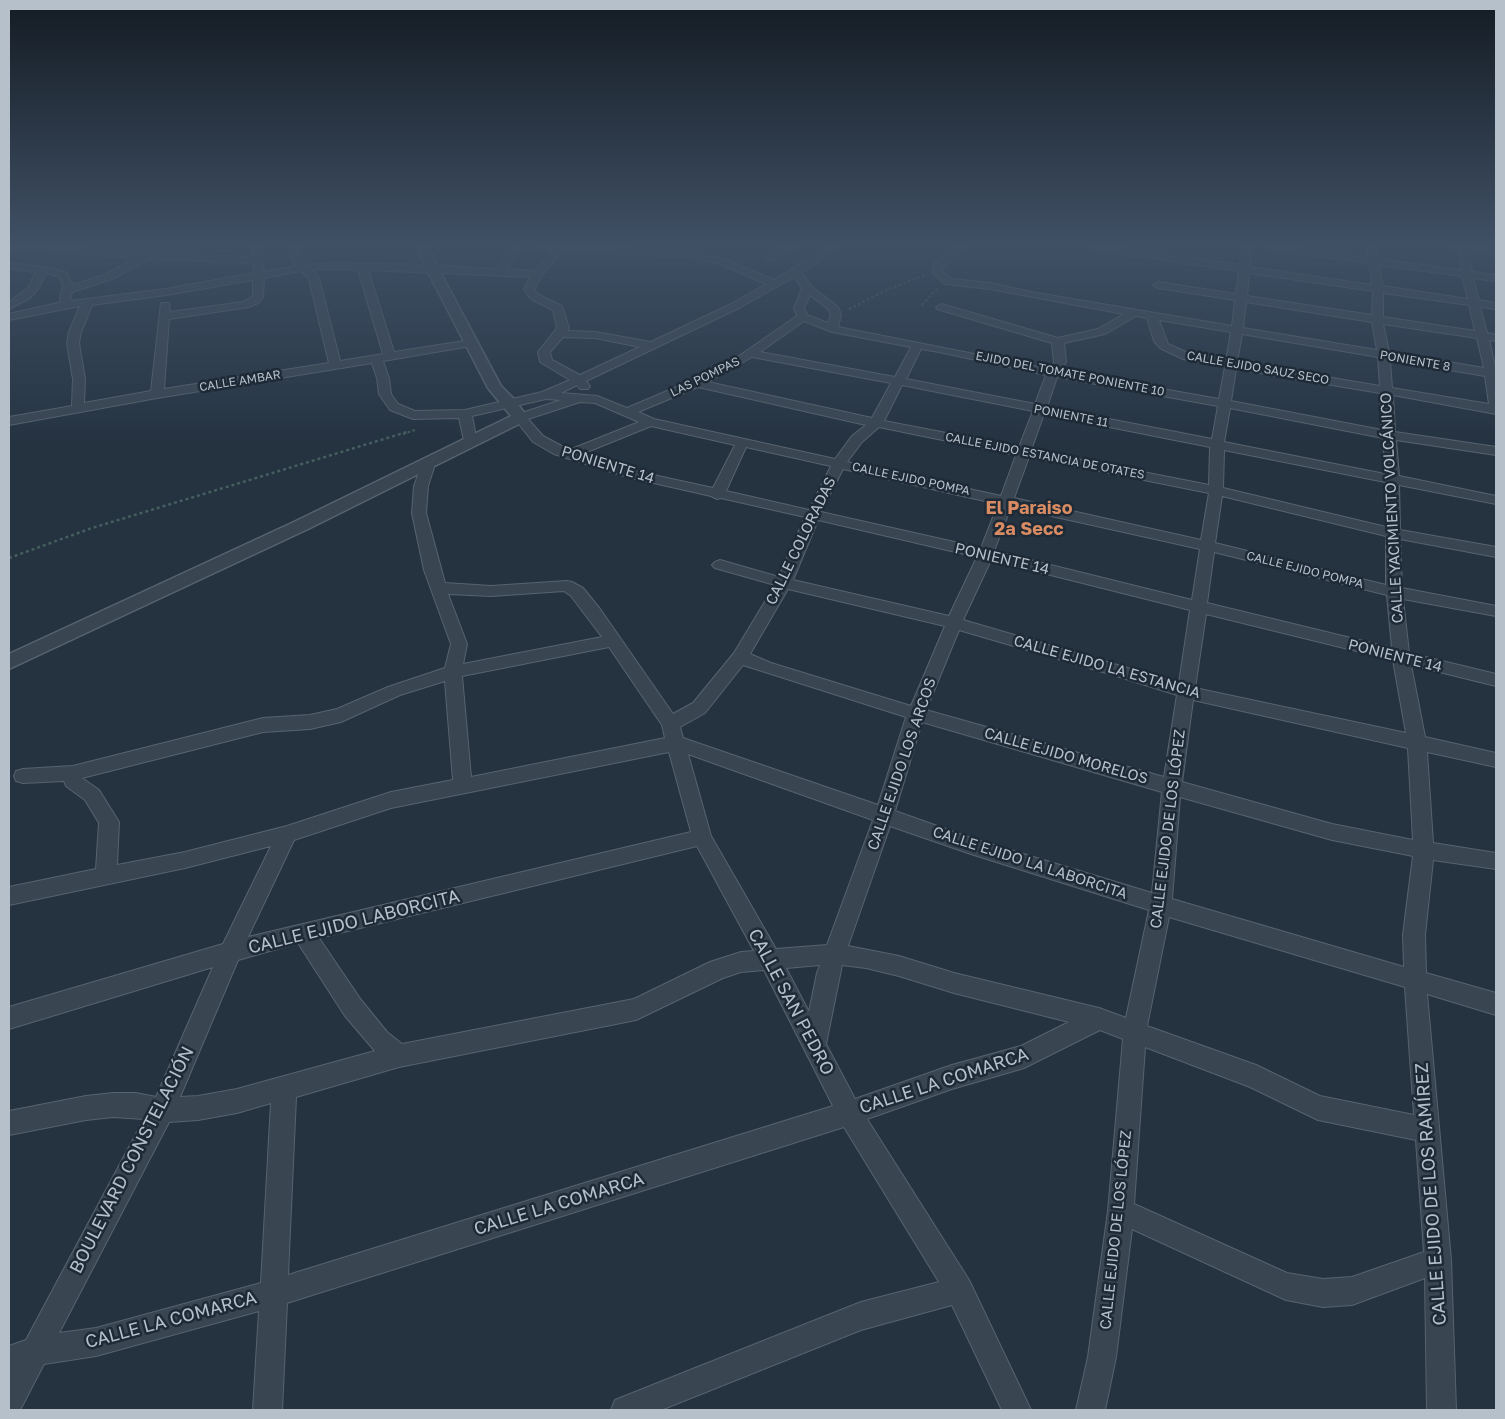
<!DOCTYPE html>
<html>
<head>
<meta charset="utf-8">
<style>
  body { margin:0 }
  #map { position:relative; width:1505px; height:1419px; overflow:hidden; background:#253341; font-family:"Golos Text",sans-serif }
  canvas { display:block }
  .frame { position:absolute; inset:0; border:10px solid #b5c0cb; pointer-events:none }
</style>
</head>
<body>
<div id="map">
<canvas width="1505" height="1419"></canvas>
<div class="frame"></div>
</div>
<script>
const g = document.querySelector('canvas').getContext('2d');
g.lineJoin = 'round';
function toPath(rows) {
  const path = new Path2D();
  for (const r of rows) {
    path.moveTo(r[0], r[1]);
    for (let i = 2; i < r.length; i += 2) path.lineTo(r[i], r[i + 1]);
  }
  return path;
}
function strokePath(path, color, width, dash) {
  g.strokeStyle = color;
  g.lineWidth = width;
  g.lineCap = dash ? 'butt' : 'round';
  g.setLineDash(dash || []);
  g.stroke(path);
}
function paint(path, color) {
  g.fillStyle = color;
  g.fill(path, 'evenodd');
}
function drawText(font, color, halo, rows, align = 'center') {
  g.font = font + ' "Golos Text",sans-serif';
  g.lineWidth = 5;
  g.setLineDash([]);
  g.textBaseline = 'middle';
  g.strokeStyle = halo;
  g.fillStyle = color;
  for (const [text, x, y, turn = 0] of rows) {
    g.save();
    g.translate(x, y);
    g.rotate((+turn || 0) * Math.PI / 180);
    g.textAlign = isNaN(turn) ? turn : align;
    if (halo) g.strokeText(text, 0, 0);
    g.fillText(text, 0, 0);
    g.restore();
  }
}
const pathFar1 = toPath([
  [922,305,937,289],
  [849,309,891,288,925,275],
  [403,434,415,430]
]);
const path = toPath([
  [9,558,92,528,407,432]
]);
const minor = toPath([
  [12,247,28,247,9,254,9,248,12,247],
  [28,247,69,247,145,253,252,257,251,247,261,247,264,272,296,266,287,253,290,247,300,247,297,253,306,265,333,263,432,265,497,269,511,247,521,247,507,269,534,271,552,251,540,250,535,247,602,247,690,251,727,260,774,280,826,247,837,247,802,273,811,286,838,307,841,315,838,327,1050,369,1054,362,1052,343,937,309,936,307,941,304,945,305,1058,338,1098,329,1124,314,990,289,945,284,933,273,933,265,954,247,965,247,942,268,943,272,952,279,990,283,1031,292,1232,326,1235,300,1158,288,1153,285,1158,282,1236,294,1239,271,1095,250,1090,247,1115,247,1240,265,1242,247,1252,247,1250,267,1372,285,1369,263,1272,250,1267,247,1293,247,1368,257,1366,247,1376,247,1378,259,1461,270,1459,250,1452,247,1496,249,1496,255,1469,251,1472,272,1496,275,1496,281,1473,278,1479,300,1496,303,1496,309,1480,307,1487,333,1496,335,1496,341,1489,340,1496,370,1496,414,1393,395,1395,432,1496,447,1496,455,1396,440,1399,476,1496,496,1496,504,1399,485,1400,530,1496,547,1496,557,1400,539,1402,588,1496,606,1496,616,1403,599,1409,653,1496,674,1496,686,1411,665,1425,737,1496,753,1496,767,1427,752,1433,843,1496,853,1496,869,1433,860,1425,935,1426,973,1496,993,1496,1015,1427,994,1451,1260,1456,1410,1427,1410,1425,1278,1352,1305,1323,1307,1286,1300,1132,1229,1116,1357,1105,1410,1076,1410,1088,1357,1108,1211,1123,1039,1100,1030,1024,1068,952,1089,867,1119,969,1280,1031,1410,1002,1410,952,1305,861,1330,661,1410,611,1410,615,1400,861,1302,939,1282,844,1127,287,1303,282,1410,253,1410,259,1311,96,1356,44,1364,20,1410,9,1410,9,1346,26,1340,144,1119,113,1117,86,1120,9,1135,9,1111,86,1096,113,1093,136,1093,156,1097,213,967,9,1029,9,1007,223,944,271,846,185,868,9,905,9,887,96,869,99,823,85,800,66,786,64,781,23,783,16,781,14,776,16,771,23,769,73,766,263,718,310,715,337,709,388,687,445,668,451,644,424,570,412,513,414,486,424,458,434,458,436,461,428,486,426,513,445,583,491,586,567,581,572,582,583,588,600,609,673,714,693,703,734,653,775,585,715,568,712,565,715,562,720,560,779,577,805,517,721,498,717,499,711,496,627,477,554,454,533,442,514,418,516,415,561,400,546,399,472,416,477,442,475,445,465,445,459,418,413,419,390,410,379,394,377,378,372,363,157,398,9,425,9,417,72,406,73,379,67,343,69,332,80,306,9,320,9,314,62,302,60,300,63,285,59,277,46,273,38,289,30,298,9,309,9,302,28,288,36,272,9,269,9,263,51,268,67,273,73,285,104,275,137,258,33,250,28,247],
  [562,251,690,257,720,264,766,284,731,304,651,342,595,332,567,331,569,328,562,306,539,295,534,290,542,275,562,251],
  [150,259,253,263,254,273,166,289,70,301,72,292,112,279,150,259],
  [1379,265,1462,276,1468,299,1383,286,1379,265],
  [333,269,358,270,383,354,340,361,319,278,312,270,333,269],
  [368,270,530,277,524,290,531,299,553,310,557,328,538,352,540,362,570,380,542,392,465,410,415,411,398,404,391,394,389,378,383,361,471,346,477,343,471,340,394,352,368,270],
  [301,271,309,279,329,363,164,389,169,319,249,307,258,303,263,297,264,278,301,271],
  [1249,273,1373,291,1372,315,1247,296,1249,273],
  [794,277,802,288,794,308,797,316,739,356,693,380,627,408,597,396,561,393,577,385,580,389,588,389,590,386,586,381,739,308,794,277],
  [253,280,253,296,243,302,170,312,169,303,161,303,151,391,84,403,85,379,79,343,81,332,92,305,166,295,253,280],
  [1383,293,1469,305,1475,331,1383,317,1383,293],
  [810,295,828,309,831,315,828,323,807,315,804,308,810,295],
  [1246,302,1372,322,1377,350,1243,328,1246,302],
  [1136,316,1147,318,1154,341,1160,348,1183,359,1225,367,1219,399,1060,371,1066,362,1064,343,1105,334,1136,316],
  [1159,320,1231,332,1226,360,1190,354,1168,344,1159,320],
  [804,321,832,332,911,347,895,377,760,352,804,321],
  [1383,324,1477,338,1484,368,1389,352,1383,324],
  [1242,334,1378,357,1380,386,1237,362,1242,334],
  [563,337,595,338,640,347,580,375,552,360,550,352,563,337],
  [921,349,939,352,1046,375,1035,404,906,379,921,349],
  [752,357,891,383,872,418,708,382,752,357],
  [1390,360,1485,376,1489,404,1392,388,1390,360],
  [1236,369,1380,393,1382,430,1231,401,1236,369],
  [1057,377,1218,406,1212,439,1047,407,1057,377],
  [902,385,1033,411,1019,447,884,421,902,385],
  [698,387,866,425,852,436,835,459,654,419,638,412,698,387],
  [580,402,595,403,639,422,569,450,543,436,528,419,580,402],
  [1230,408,1383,438,1385,474,1224,442,1230,408],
  [1044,414,1210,447,1209,485,1031,450,1044,414],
  [651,426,735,445,713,488,635,471,582,454,651,426],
  [879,427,1016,455,1001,496,847,462,862,442,879,427],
  [746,447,831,466,809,510,726,491,746,447],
  [1224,450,1385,482,1386,527,1223,488,1224,450],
  [1029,457,1209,493,1201,540,1014,498,1029,457],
  [843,469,998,504,981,548,821,512,843,469],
  [1222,496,1386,536,1386,585,1215,543,1222,496],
  [1011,507,1200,549,1192,600,994,551,1011,507],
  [818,520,977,557,949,616,793,580,818,520],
  [1214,552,1387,595,1392,648,1207,603,1214,552],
  [991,560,1190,610,1179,683,963,620,991,560],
  [788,589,945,626,911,706,771,663,750,654,788,589],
  [564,591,571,596,602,637,463,664,467,644,448,594,491,596,564,591],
  [1206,614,1393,660,1406,733,1195,688,1206,614],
  [959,630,1113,675,1177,695,1164,777,926,710,959,630],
  [609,647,662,725,665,738,471,777,462,676,609,647],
  [743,665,906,717,878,805,683,738,680,727,705,713,743,665],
  [445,681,453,780,391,792,287,826,185,852,117,865,119,822,99,790,82,778,263,732,310,729,341,722,400,695,445,681],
  [1193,700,1408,748,1413,840,1332,824,1182,782,1193,700],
  [922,722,1162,792,1152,893,971,838,895,811,922,722],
  [669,752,691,832,248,937,294,840,391,808,669,752],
  [688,754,873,820,827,945,776,949,711,836,688,754],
  [1180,797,1332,840,1413,856,1403,935,1404,967,1172,899,1180,797],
  [890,826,971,854,1149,910,1126,1018,1099,1008,954,973,899,956,848,946,890,826],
  [697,846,754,951,741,952,710,962,634,999,402,1044,387,1032,361,1000,319,938,697,846],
  [1169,917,1405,987,1414,1115,1320,1096,1256,1065,1147,1026,1169,917],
  [298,943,345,1016,375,1051,237,1089,198,1096,180,1097,238,960,298,943],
  [820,965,817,973,809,1012,786,968,820,965],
  [842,965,866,968,899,976,954,993,1069,1022,1021,1046,952,1065,855,1099,826,1044,842,965],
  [764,970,833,1106,288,1275,296,1097,399,1067,636,1020,723,978,741,972,764,970],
  [1145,1047,1250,1087,1318,1120,1416,1140,1424,1252,1352,1277,1323,1279,1287,1273,1134,1204,1145,1047],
  [271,1103,261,1283,96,1328,59,1333,169,1122,198,1120,237,1113,271,1103],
  [783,247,796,247,772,260,768,261,763,258,783,247]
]);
const tertiary = toPath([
  [417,247,429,247,438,268,501,386,514,399,528,418,525,421,308,529,9,669,9,654,296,521,511,416,488,388,426,268,417,247]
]);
const farStreetnames = [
  ["PONIENTE 8",1415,361,10],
  ["CALLE EJIDO SAUZ SECO",1258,368,10],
  ["EJIDO DEL TOMATE PONIENTE 10",1070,374,11],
  ["LAS POMPAS",705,377,-26],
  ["CALLE AMBAR",240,381,-9],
  ["PONIENTE 11",1071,416,11],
  ["CALLE EJIDO ESTANCIA DE OTATES",1045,456,11],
  ["CALLE EJIDO POMPA",911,479,12],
  ["CALLE EJIDO POMPA",1305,570,14]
];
const streetNames = [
  ["PONIENTE 14",608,465,17],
  ["CALLE YACIMIENTO VOLCÁNICO",1392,508,-93],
  ["CALLE COLORADAS",801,541,-64],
  ["PONIENTE 14",1002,559,13],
  ["PONIENTE 14",1395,656,14],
  ["CALLE EJIDO LA ESTANCIA",1107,667,16],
  ["CALLE EJIDO MORELOS",1066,756,16],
  ["CALLE EJIDO LOS ARCOS",902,764,-71],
  ["CALLE EJIDO DE LOS LÓPEZ",1168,829,-83],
  ["CALLE EJIDO LA LABORCITA",1030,863,18],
  ["CALLE EJIDO DE LOS LÓPEZ",1116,1230,-84]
];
const quarterNames = [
  ["El Paraiso",1029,508],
  ["2a Secc",1029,529]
];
const nearStreetnames = [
  ["CALLE EJIDO LABORCITA",354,922,-14],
  ["CALLE SAN PEDRO",791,1002,62],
  ["CALLE LA COMARCA",944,1081,-18],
  ["BOULEVARD CONSTELACIÓN",132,1160,-63],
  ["CALLE EJIDO DE LOS RAMÍREZ",1431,1194,-94],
  ["CALLE LA COMARCA",559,1204,-17],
  ["CALLE LA COMARCA",171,1320,-15]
];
strokePath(minor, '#57636e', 2);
strokePath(tertiary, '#57636e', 3);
strokePath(pathFar1, '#455e5e', 2, [2.5, 2.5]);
strokePath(path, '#455e5e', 2.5, [3, 3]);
paint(minor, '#394551');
paint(tertiary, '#394551');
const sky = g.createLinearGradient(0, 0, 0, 446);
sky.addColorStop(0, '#141c24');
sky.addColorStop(0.55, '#405065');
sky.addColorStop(1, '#40506500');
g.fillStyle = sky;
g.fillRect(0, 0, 1505, 446);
drawText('12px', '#b5c0cb', '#1e2a36', farStreetnames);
drawText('15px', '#b5c0cb', '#1e2a36', streetNames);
drawText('bold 18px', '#d98c63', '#1e2a36', quarterNames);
drawText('18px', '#b5c0cb', '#1e2a36', nearStreetnames);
</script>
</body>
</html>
